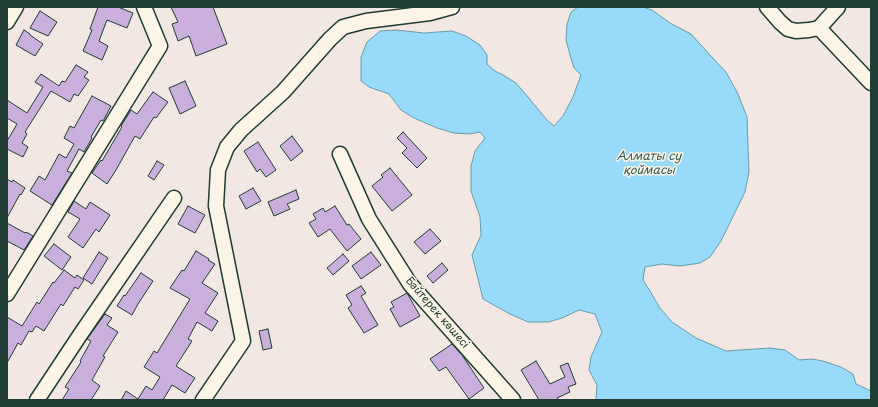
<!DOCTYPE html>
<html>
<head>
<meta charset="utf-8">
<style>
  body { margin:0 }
  #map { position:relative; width:878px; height:407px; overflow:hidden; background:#f2e7e3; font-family:"Playpen Sans",sans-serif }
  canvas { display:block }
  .frame { position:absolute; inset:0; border:8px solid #1f3d34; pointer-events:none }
</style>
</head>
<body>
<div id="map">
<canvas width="878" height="407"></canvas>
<div class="frame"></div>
</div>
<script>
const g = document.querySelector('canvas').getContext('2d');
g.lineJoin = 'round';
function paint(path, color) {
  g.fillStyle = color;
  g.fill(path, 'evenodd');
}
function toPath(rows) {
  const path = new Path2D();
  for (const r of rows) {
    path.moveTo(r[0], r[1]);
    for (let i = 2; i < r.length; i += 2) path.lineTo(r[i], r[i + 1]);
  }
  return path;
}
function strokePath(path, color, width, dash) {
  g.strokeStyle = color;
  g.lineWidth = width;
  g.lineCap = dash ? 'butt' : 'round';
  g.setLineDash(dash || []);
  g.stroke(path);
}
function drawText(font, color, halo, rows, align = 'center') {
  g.font = font + ' "Playpen Sans",sans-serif';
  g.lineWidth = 3;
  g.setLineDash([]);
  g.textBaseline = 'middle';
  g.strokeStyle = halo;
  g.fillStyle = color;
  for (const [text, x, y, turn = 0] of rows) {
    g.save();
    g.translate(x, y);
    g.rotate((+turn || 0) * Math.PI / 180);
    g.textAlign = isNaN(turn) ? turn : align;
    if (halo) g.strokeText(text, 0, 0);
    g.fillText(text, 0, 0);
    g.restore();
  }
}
const water = toPath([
  [578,7,643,7,652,10,670,23,691,34,709,54,726,72,738,94,747,117,749,172,745,192,721,241,710,257,700,263,680,266,662,264,645,267,643,280,650,291,660,308,672,322,696,338,726,351,770,348,785,350,799,360,812,359,823,361,841,367,853,374,856,384,871,391,871,400,596,400,597,385,589,370,591,357,602,332,595,314,579,310,562,318,549,322,528,322,510,314,483,299,472,255,481,235,480,217,471,191,471,166,475,151,485,138,480,132,470,134,454,133,437,128,414,118,401,110,389,94,369,87,361,81,361,57,367,42,380,31,396,30,424,33,452,31,466,36,480,45,487,55,487,64,495,71,503,75,516,83,528,97,546,119,554,126,563,116,573,97,581,75,574,68,570,55,566,40,567,24,571,12,578,7]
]);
const building = toPath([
  [98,7,118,7,133,13,127,28,107,20,99,41,108,46,102,60,83,51,92,30,90,29,98,7],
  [171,7,213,7,227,44,196,56,189,36,178,41,172,24,178,22,171,7],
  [40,11,57,22,48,36,30,28,40,11],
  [24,30,30,34,30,35,43,44,35,56,16,45,24,30],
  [76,65,88,72,84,77,89,80,78,96,74,94,70,102,51,91,25,132,27,134,22,143,28,147,23,157,7,149,7,141,17,124,7,118,7,100,27,113,43,87,35,82,41,74,59,86,62,81,65,82,76,65],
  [185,81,196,106,180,114,169,88,185,81],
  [153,92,168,102,156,118,154,117,140,139,135,136,116,170,107,184,92,173,101,160,102,161,122,127,121,126,131,110,137,114,153,92],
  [92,96,111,106,103,121,101,120,91,137,92,138,84,152,79,149,67,171,72,173,52,205,30,191,39,176,45,180,59,154,66,158,74,144,64,138,70,126,74,128,92,96],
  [403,132,427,158,417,168,402,153,407,148,397,138,403,132],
  [292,136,303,151,291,161,280,146,292,136],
  [258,142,276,170,266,177,260,169,257,172,244,151,258,142],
  [157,161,164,165,154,180,148,176,157,161],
  [390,168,412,195,392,211,372,186,383,177,381,175,390,168],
  [7,179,12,182,13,180,25,188,21,195,20,194,7,218,7,179],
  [253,188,261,201,246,209,239,196,253,188],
  [296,190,299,199,287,204,290,209,274,216,268,202,296,190],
  [74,201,86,209,90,202,110,215,99,232,96,229,83,248,68,237,80,219,68,212,74,201],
  [188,206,205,215,195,233,178,224,188,206],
  [335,206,347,225,349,224,361,239,347,251,330,229,318,237,309,223,316,219,313,214,323,208,325,212,335,206],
  [7,223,25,233,26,232,33,236,24,250,7,241,7,223],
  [430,229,441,241,425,254,414,242,430,229],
  [54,244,71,257,62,270,44,256,54,244],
  [196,251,209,259,208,260,215,264,202,283,218,293,205,313,218,321,212,331,197,322,188,339,192,341,176,366,195,378,185,393,172,385,163,400,121,400,126,391,138,399,146,386,152,390,160,377,144,367,154,351,157,353,190,299,170,288,182,270,184,271,196,251],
  [99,252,108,258,92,284,83,278,99,252],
  [371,252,381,265,361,279,352,266,371,252],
  [343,254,349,261,333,275,327,268,343,254],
  [442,263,448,270,433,283,427,276,442,263],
  [64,270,75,278,77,275,84,280,78,289,75,287,63,306,61,304,44,331,36,326,32,332,29,331,21,345,18,343,7,363,7,317,22,326,37,302,39,304,53,282,54,283,64,270],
  [141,273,153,281,138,304,132,315,117,306,124,295,125,296,141,273],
  [361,286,366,293,361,296,378,325,364,333,348,308,352,305,346,295,361,286],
  [407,293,420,316,400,327,390,309,394,307,391,302,407,293],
  [105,314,112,318,107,325,118,332,103,356,105,357,92,380,100,386,91,400,62,400,69,389,65,387,81,362,80,361,91,341,87,339,105,314],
  [268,329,272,348,263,350,259,331,268,329],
  [452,344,462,355,484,388,469,399,446,367,439,371,430,359,452,344],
  [536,361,550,384,565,377,560,366,568,363,576,384,568,387,570,392,557,398,558,400,539,400,521,370,536,361]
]);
const minor = toPath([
  [767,7,780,22,788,29,796,31,809,30,819,28,838,7],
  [7,22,16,7],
  [819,28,871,83],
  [340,154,369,219,410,284,513,400],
  [7,294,160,46,144,7],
  [37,400,80,335,174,198],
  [203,400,243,341,216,206,218,170,227,147,241,130,283,92,330,39,343,27,366,21,430,13,452,7]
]);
const streetNames = [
  ["Бәйтерек көшесі",437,313,49]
];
const waterNames = [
  ["Алматы су",649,157],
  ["қоймасы",649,171]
];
paint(water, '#97daf9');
strokePath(water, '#679baa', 1);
paint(building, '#caafdd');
strokePath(building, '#1f3d34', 1);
strokePath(minor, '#1f3d34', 17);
strokePath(minor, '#fcf5e5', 14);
drawText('11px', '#1f3d34', '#fcf5e5', streetNames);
drawText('italic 12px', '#375c5b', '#fcf5e5', waterNames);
</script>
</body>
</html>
